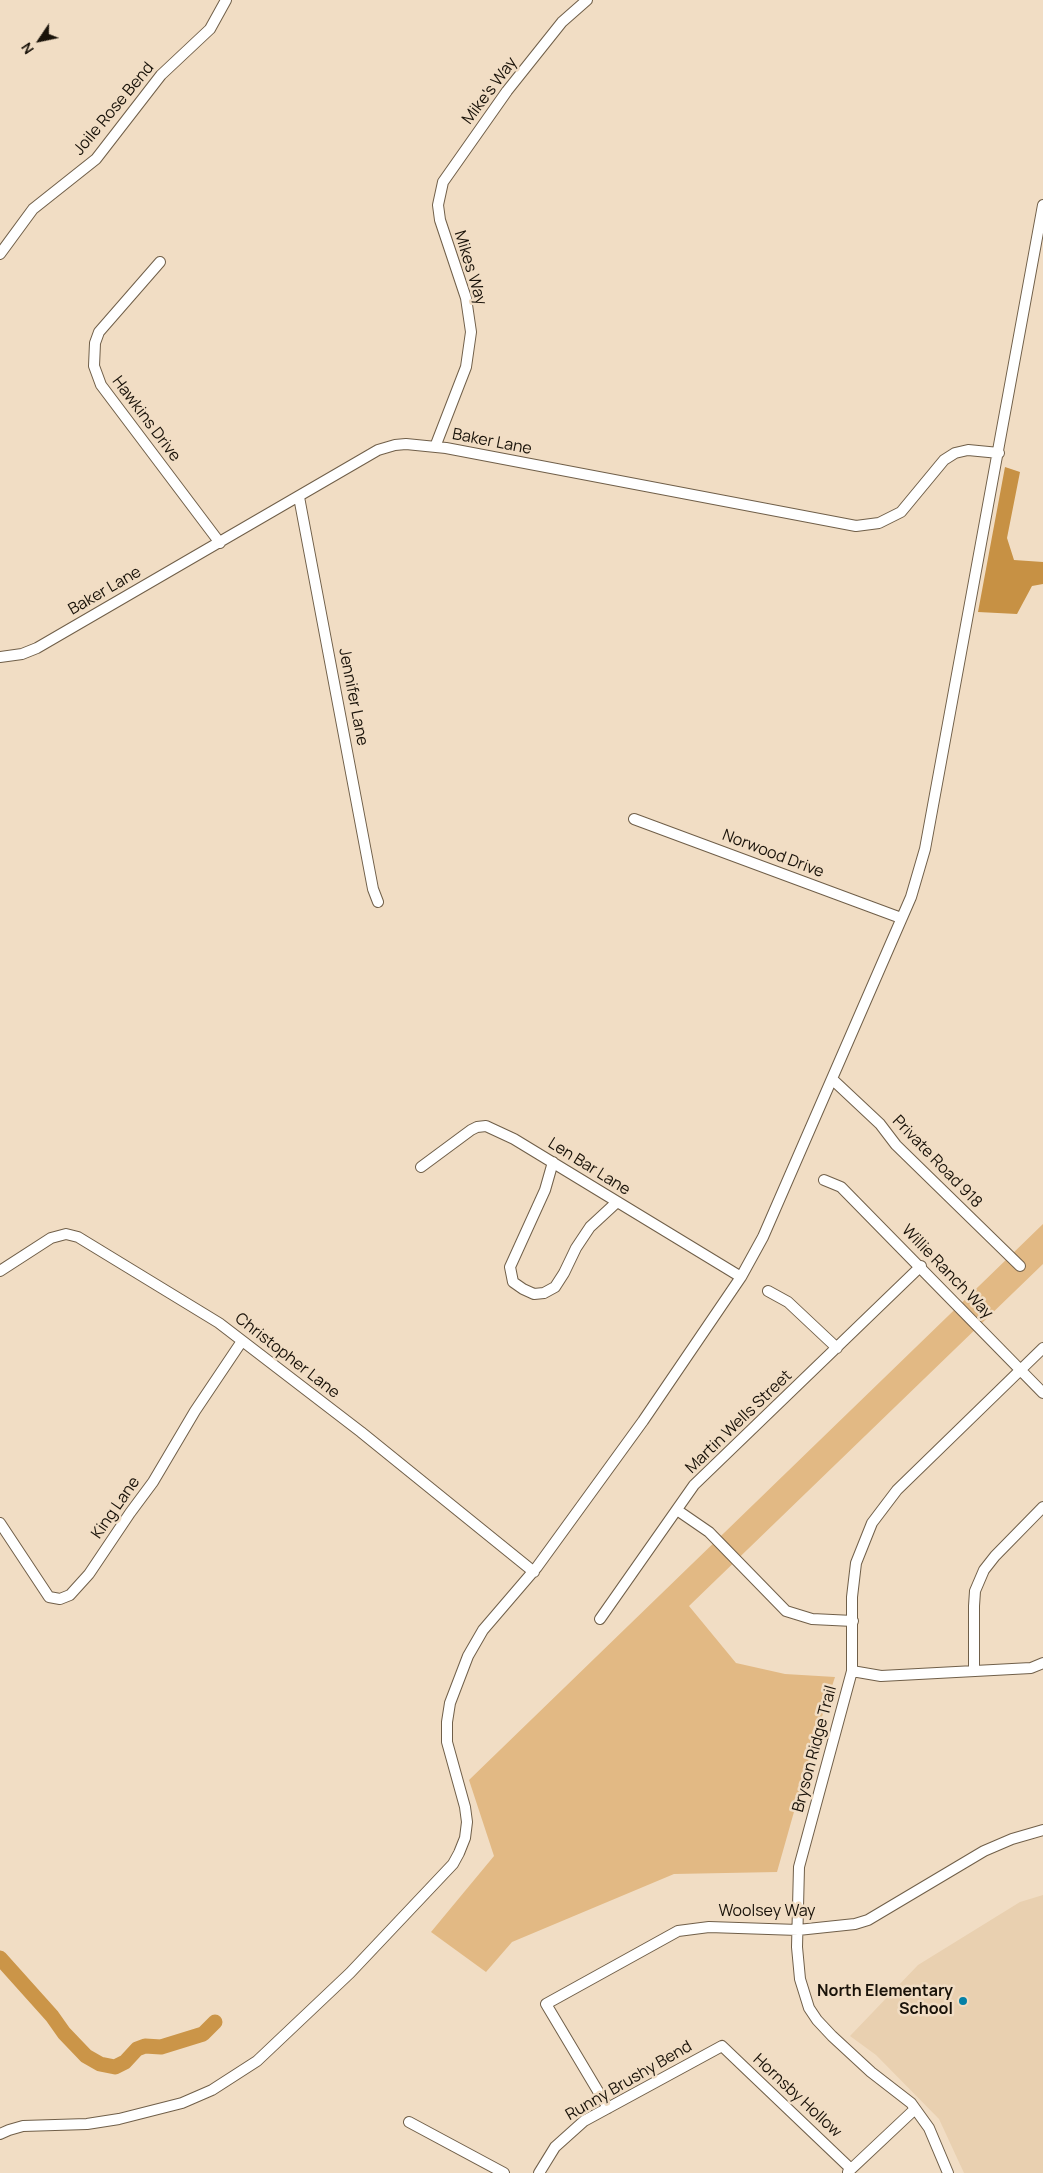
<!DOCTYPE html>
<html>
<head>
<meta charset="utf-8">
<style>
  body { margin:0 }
  #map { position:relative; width:1043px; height:2173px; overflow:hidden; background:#f1ddc4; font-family:Manrope,sans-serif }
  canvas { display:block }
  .north { position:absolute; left:15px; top:15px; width:50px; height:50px; -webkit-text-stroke:4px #f1ddc4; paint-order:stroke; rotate:236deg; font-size:14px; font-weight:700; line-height:20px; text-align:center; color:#191209 }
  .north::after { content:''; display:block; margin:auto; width:18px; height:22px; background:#191209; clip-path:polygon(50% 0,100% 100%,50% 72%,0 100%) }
</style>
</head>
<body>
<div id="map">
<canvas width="1043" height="2173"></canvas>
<div class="north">N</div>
</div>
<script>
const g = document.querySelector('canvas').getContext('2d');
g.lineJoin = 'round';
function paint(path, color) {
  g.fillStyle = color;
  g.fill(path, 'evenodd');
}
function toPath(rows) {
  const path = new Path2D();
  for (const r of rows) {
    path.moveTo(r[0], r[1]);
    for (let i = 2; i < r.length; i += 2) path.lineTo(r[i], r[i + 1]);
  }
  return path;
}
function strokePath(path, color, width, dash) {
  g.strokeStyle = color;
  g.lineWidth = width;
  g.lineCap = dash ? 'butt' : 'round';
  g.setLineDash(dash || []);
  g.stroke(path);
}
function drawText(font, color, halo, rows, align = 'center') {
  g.font = font + ' Manrope,sans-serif';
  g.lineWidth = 5;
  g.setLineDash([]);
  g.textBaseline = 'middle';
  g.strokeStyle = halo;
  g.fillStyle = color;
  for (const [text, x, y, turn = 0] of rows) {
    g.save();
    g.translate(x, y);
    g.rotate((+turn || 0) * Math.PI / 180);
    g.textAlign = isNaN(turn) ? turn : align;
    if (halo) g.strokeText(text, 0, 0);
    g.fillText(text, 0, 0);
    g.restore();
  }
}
const built = toPath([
  [1043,1895,1043,2173,964,2173,939,2119,876,2055,850,2036,918,1965,1020,1902]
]);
const green = toPath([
  [1043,1224,1043,1264,689,1606,736,1663,785,1674,835,1677,814,1741,777,1872,674,1874,512,1942,486,1972,431,1932,494,1856,469,1780]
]);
const forest = toPath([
  [1005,467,1020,472,1007,538,1014,560,1043,562,1043,584,1032,586,1017,614,978,612]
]);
const river = toPath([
  [0,1958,52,2016,64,2033,86,2056,100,2064,115,2067,125,2062,137,2049,145,2046,161,2047,203,2034,215,2022]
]);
const minor = toPath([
  [0,254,33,209,96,159,161,75,210,29,226,0],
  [160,262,99,332,95,343,94,366,101,385,220,543],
  [435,447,466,367,471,332,466,298,440,220,438,205,443,182,507,91,562,22,587,0],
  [299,497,373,889,378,902],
  [0,657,22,654,37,648,378,450,395,445,406,444,446,448,856,526,879,523,901,512,944,460,955,453,968,450,999,453],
  [634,819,901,918],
  [832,1079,880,1124,896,1145,1020,1266],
  [553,1162,545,1190,510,1267,513,1282,523,1289,534,1294,544,1293,555,1287,564,1273,576,1248,590,1227,617,1202],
  [421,1167,471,1130,477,1127,486,1126,514,1139,741,1277],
  [824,1180,841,1187,1043,1393],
  [0,1271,51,1238,66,1234,78,1237,219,1323,361,1432,534,1572],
  [768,1291,788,1302,837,1348],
  [677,1510,709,1532,786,1611,812,1619,853,1621],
  [0,1523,49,1597,60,1599,70,1595,89,1574,130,1513,153,1482,195,1411,242,1341],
  [600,1619,694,1485,921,1266],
  [974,1670,974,1606,975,1591,984,1570,995,1556,1043,1507],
  [852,1671,881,1676,1031,1668,1043,1663],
  [608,2108,546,2004,678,1931,709,1927,798,1930,855,1924,868,1920,984,1851,1012,1839,1043,1830],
  [409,2122,504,2173],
  [0,2134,9,2130,23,2126,87,2124,119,2119,182,2103,212,2090,257,2061,350,1973,453,1864,459,1853,465,1838,467,1822,465,1807,447,1742,447,1722,450,1703,468,1656,483,1630,537,1567,643,1421,741,1277,763,1237,911,897,925,849,1043,205],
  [848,2172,915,2109],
  [539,2173,555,2147,584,2121,722,2046,851,2169],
  [948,2173,929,2128,911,2103,871,2072,832,2036,817,2020,809,2008,800,1979,797,1947,799,1867,852,1671,852,1597,856,1563,872,1523,897,1490,1043,1348]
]);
const markers = [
  [963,2001,5,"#0480a6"]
];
const streetNames = [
  ["Mike's Way",490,91,-53],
  ["Joile Rose Bend",114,109,-50],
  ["Mikes Way",470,268,73],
  ["Hawkins Drive",146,419,53],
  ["Baker Lane",492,442,11],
  ["Baker Lane",105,591,-30],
  ["Jennifer Lane",353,697,79],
  ["Norwood Drive",773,854,21],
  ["Private Road 918",937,1162,46],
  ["Len Bar Lane",589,1167,32],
  ["Willie Ranch Way",947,1272,46],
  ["Christopher Lane",287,1356,38],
  ["Martin Wells Street",739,1422,-44],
  ["King Lane",116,1508,-55],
  ["Bryson Ridge Trail",815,1749,-75],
  ["Woolsey Way",767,1912],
  ["Runny Brushy Bend",629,2081,-30],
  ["Hornsby Hollow",797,2096,43]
];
const poiNames = [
  ["North Elementary",953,1992],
  ["School",953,2010]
];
paint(built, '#e9d0b0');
paint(green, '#e2b984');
paint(forest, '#c79144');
strokePath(river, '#cb9548', 15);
strokePath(minor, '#705f49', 12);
strokePath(minor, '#fff', 10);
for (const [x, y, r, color] of markers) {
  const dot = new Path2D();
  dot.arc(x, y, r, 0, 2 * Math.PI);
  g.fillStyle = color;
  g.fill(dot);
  strokePath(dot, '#f1ddc4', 2);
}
drawText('16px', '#191209', '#f1ddc4', streetNames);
drawText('bold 16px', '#191209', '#f1ddc4', poiNames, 'right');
</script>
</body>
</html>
